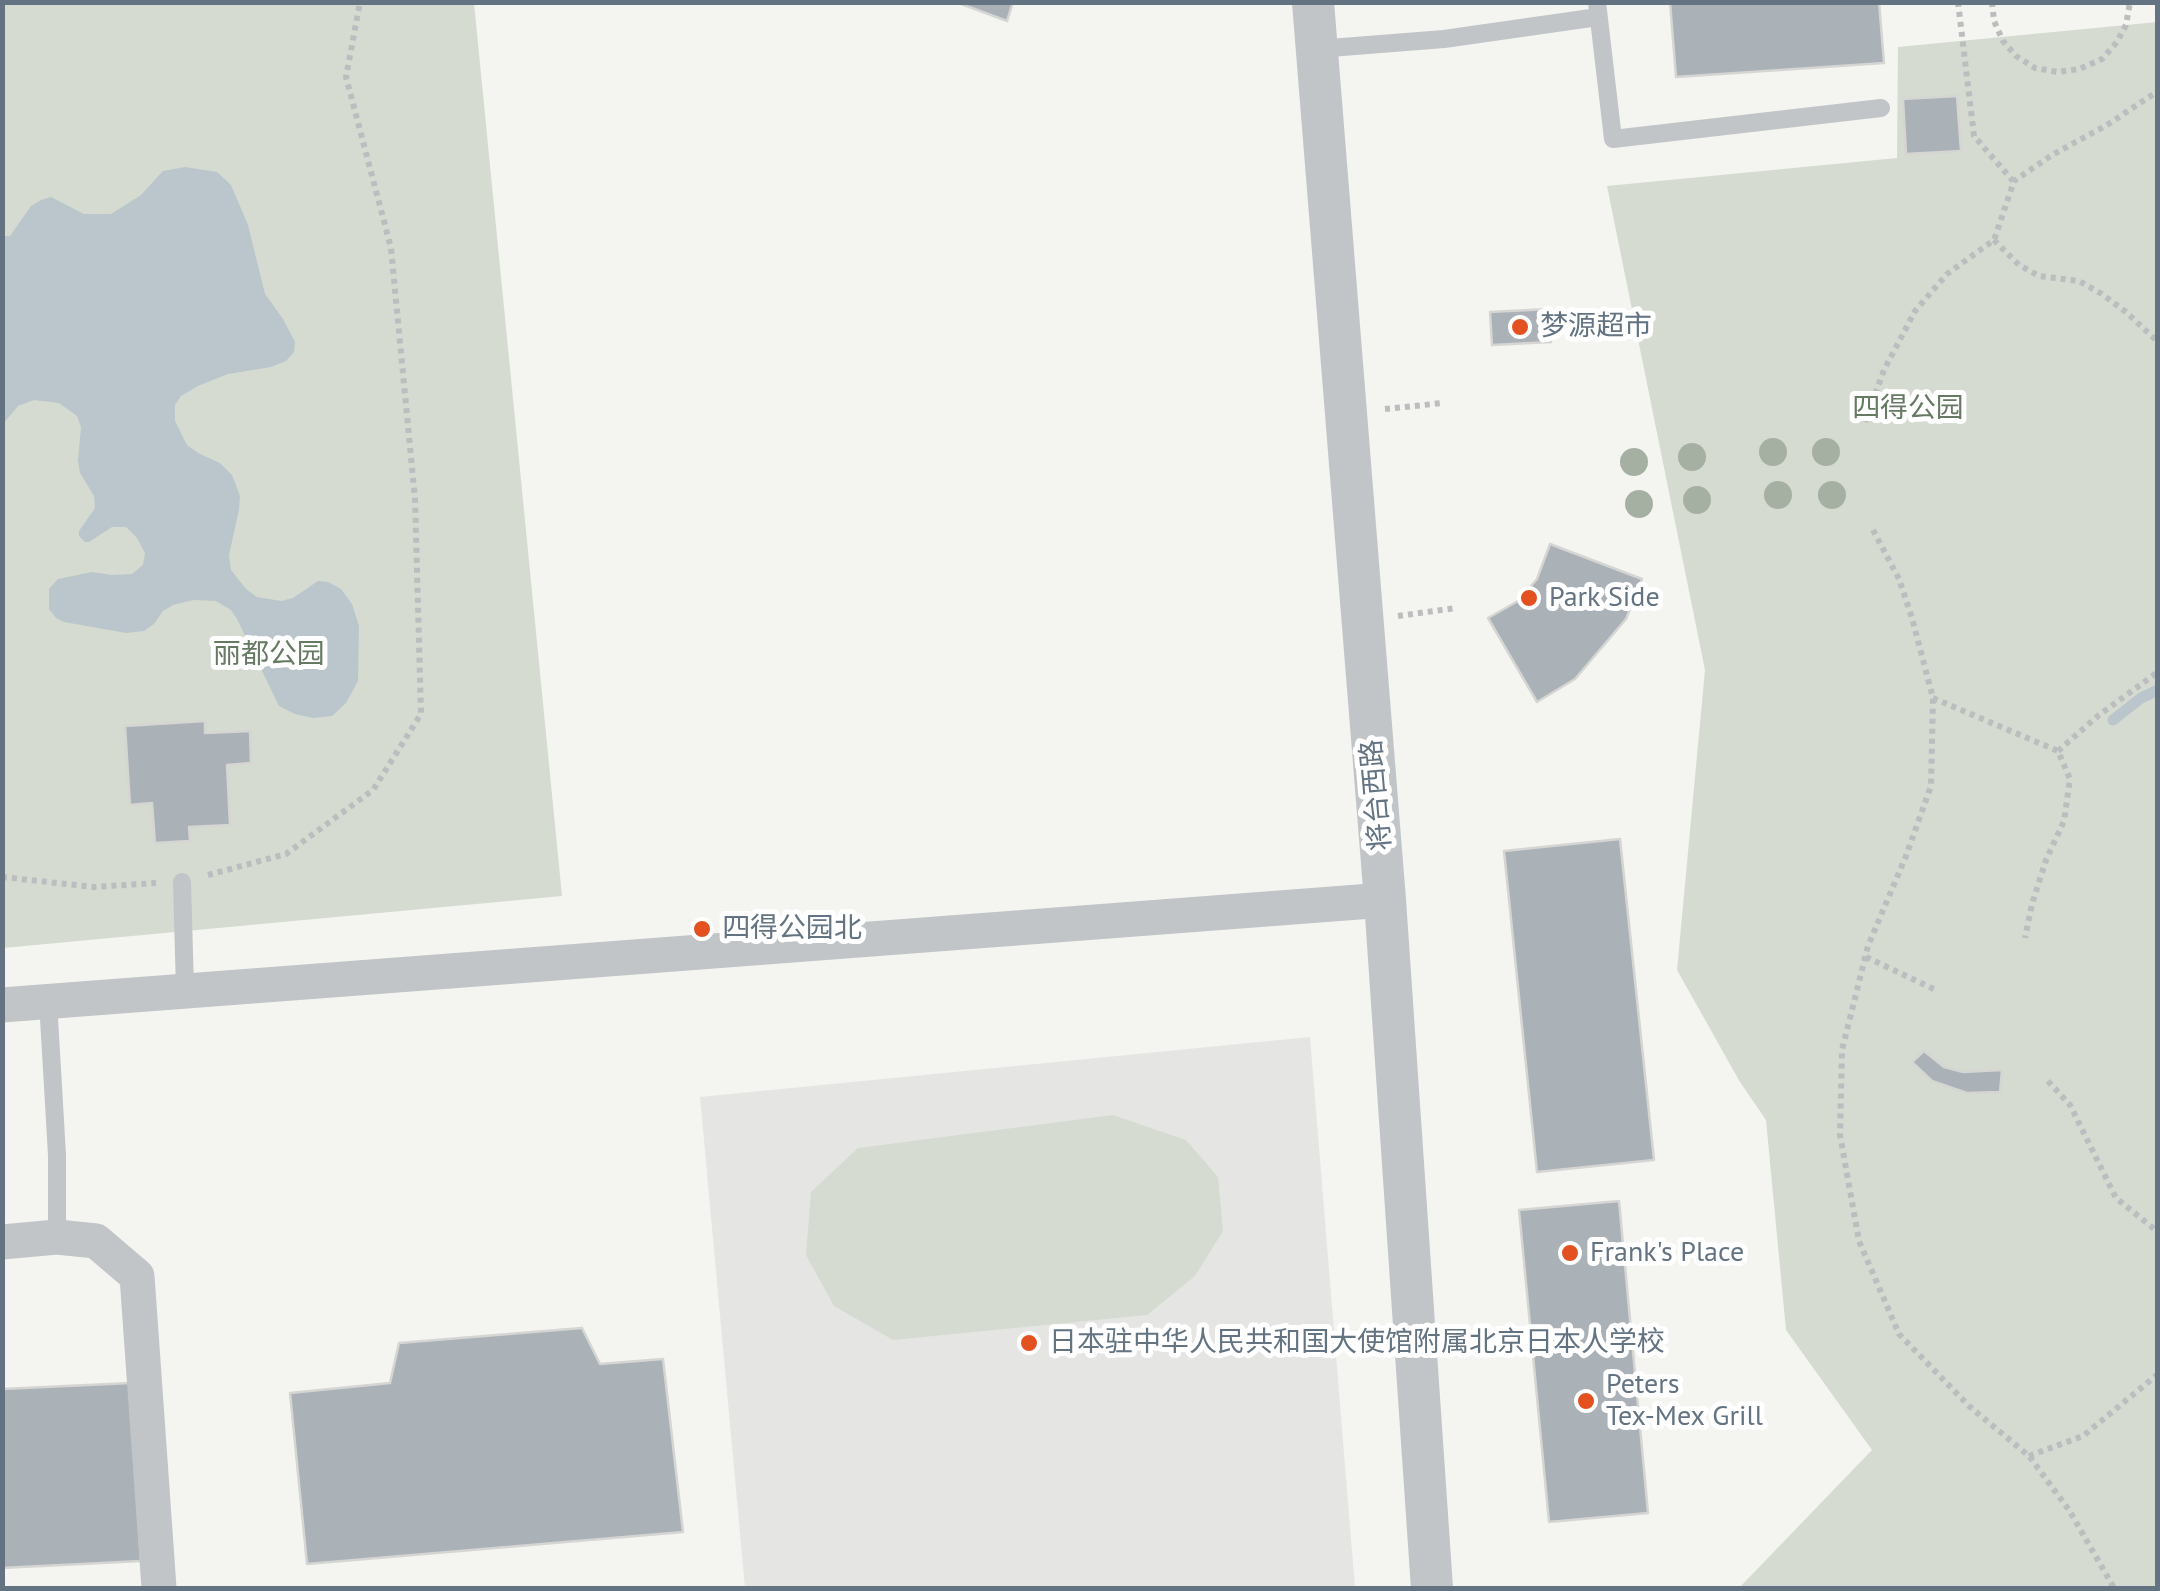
<!DOCTYPE html>
<html>
<head>
<meta charset="utf-8">
<style>
  body { margin:0 }
  #map { position:relative; width:2160px; height:1591px; overflow:hidden; background:#f4f4f0; font-family:"PT Sans",sans-serif }
  canvas { display:block }
  .frame { position:absolute; inset:0; border:5px solid #637382; pointer-events:none }
</style>
</head>
<body>
<div id="map">
<canvas width="2160" height="1591"></canvas>
<div class="frame"></div>
</div>
<script>
const g = document.querySelector('canvas').getContext('2d');
g.lineJoin = 'round';
function paint(path, color) {
  g.fillStyle = color;
  g.fill(path, 'evenodd');
}
function toPath(rows) {
  const path = new Path2D();
  for (const r of rows) {
    path.moveTo(r[0], r[1]);
    for (let i = 2; i < r.length; i += 2) path.lineTo(r[i], r[i + 1]);
  }
  return path;
}
function strokePath(path, color, width, dash) {
  g.strokeStyle = color;
  g.lineWidth = width;
  g.lineCap = dash ? 'butt' : 'round';
  g.setLineDash(dash || []);
  g.stroke(path);
}
function drawText(font, color, halo, rows, align = 'center') {
  g.font = font + ' "PT Sans","Noto Sans SC",sans-serif';
  g.lineWidth = 10;
  g.setLineDash([]);
  g.textBaseline = 'middle';
  g.strokeStyle = halo;
  g.fillStyle = color;
  for (const [text, x, y, turn = 0] of rows) {
    g.save();
    g.translate(x, y);
    g.rotate((+turn || 0) * Math.PI / 180);
    g.textAlign = isNaN(turn) ? turn : align;
    if (halo) g.strokeText(text, 0, 0);
    g.fillText(text, 0, 0);
    g.restore();
  }
}
const built = toPath([
  [1310,1037,1355,1588,745,1588,700,1097]
]);
const green = toPath([
  [3,3,474,3,562,896,3,948],
  [2157,22,2157,1588,1739,1588,1872,1450,1786,1330,1766,1120,1740,1082,1677,970,1705,670,1607,186,1897,158,1898,47],
  [1113,1115,1186,1140,1218,1177,1223,1231,1195,1276,1147,1315,893,1340,834,1306,806,1255,811,1192,858,1148]
]);
const water = toPath([
  [185,167,217,172,231,185,248,225,265,294,283,319,295,342,294,352,286,361,271,367,228,374,198,386,181,396,175,405,175,421,187,445,198,453,220,463,232,475,240,496,239,510,229,555,231,570,246,589,257,597,281,601,293,598,318,581,328,582,341,589,352,604,359,626,358,681,346,703,332,716,313,718,295,714,279,706,237,619,231,610,216,601,193,600,173,605,163,611,154,624,144,631,126,633,64,622,56,618,49,609,49,589,58,579,92,572,112,575,132,574,143,565,145,553,137,538,126,527,112,527,89,542,85,542,79,536,79,531,95,508,94,496,80,473,78,460,81,427,77,416,59,403,34,400,18,406,3,424,3,236,10,236,31,206,41,200,51,197,84,214,111,214,141,195,163,171]
]);
const stream = toPath([
  [2113,720,2141,698,2158,690]
]);
const building = toPath([
  [956,2,1013,2,1007,21,956,2],
  [1670,2,1879,2,1884,63,1676,77,1670,2],
  [1957,96,1961,151,1906,154,1903,99,1957,96],
  [1549,309,1551,342,1492,345,1490,312,1549,309],
  [1550,544,1642,579,1626,619,1575,679,1537,702,1488,618,1518,601,1537,579,1550,544],
  [205,721,205,733,250,731,251,763,227,765,230,825,189,827,190,841,155,843,152,803,130,805,125,726,205,721],
  [1620,839,1654,1160,1537,1172,1504,851,1620,839],
  [1924,1051,1944,1067,1963,1072,2002,1070,2000,1092,1967,1093,1932,1081,1912,1062,1924,1051],
  [1619,1201,1648,1513,1549,1522,1519,1210,1619,1201],
  [582,1328,600,1364,663,1359,683,1532,307,1564,290,1393,390,1383,399,1343,582,1328],
  [131,1383,141,1561,2,1568,2,1389,131,1383]
]);
const path = toPath([
  [1958,2,1974,136,2013,181],
  [1992,2,1994,21,2003,41,2016,56,2035,68,2058,72,2079,69,2102,59,2117,42,2126,25,2130,2],
  [1994,240,2019,265,2039,276,2079,281,2102,294,2126,312,2158,342],
  [1385,409,1443,403],
  [1865,422,1884,370,1915,311,1947,274,1994,240,2014,181,2052,155,2107,125,2158,91],
  [1873,530,1899,579,1912,618,1933,698,1931,786,1906,856,1868,946,1842,1050,1840,1135,1859,1241,1899,1334,1969,1406,2029,1456,2069,1510,2114,1588],
  [1398,616,1456,608],
  [1933,698,2058,751,2070,779,2064,821,2046,860,2032,904,2025,938],
  [2058,751,2099,715,2158,672],
  [208,875,286,854,373,790,421,714,415,499,391,248,346,77,360,2],
  [2,877,94,887,156,883],
  [1866,957,1938,991],
  [2048,1081,2070,1105,2116,1198,2158,1232],
  [2029,1456,2083,1436,2158,1374]
]);
const service = toPath([
  [1597,2,1613,139,1881,108],
  [1317,49,1444,39,1598,17],
  [182,882,185,990],
  [48,1001,57,1155,57,1237]
]);
const minor = toPath([
  [2,1005,1385,900],
  [2,1242,57,1237,96,1241,137,1276,159,1588]
]);
const tertiary = toPath([
  [1313,2,1385,900,1432,1588]
]);
const trees = [
  [1773,452],
  [1826,452],
  [1692,457],
  [1634,462],
  [1778,495],
  [1832,495],
  [1697,500],
  [1639,504]
];
const markers = [
  [1520,327,10,"#e45120"],
  [1529,598,10,"#e45120"],
  [702,929,10,"#e45120"],
  [1570,1253,10,"#e45120"],
  [1029,1343,10,"#e45120"],
  [1586,1401,10,"#e45120"]
];
const poiNames = [
  ["梦源超市",1540,327],
  ["Park Side",1549,598],
  ["四得公园北",722,929],
  ["Frank's Place",1590,1253],
  ["日本驻中华人民共和国大使馆附属北京日本人学校",1049,1343],
  ["Peters",1606,1385],
  ["Tex-Mex Grill",1606,1417]
];
const parkNames = [
  ["四得公园",1908,409],
  ["丽都公园",269,655]
];
const streetNames = [
  ["将台西路",1377,795,-95]
];
paint(built, '#e5e6e4');
paint(green, '#d5dbd1');
paint(water, '#bac6cb');
strokePath(stream, '#bac6cb', 11);
paint(building, '#aab1b7');
strokePath(building, '#d5d5d3', 2.5);
strokePath(path, '#bbbdbf', 6, [5, 5]);
strokePath(service, '#c1c5c8', 18);
strokePath(minor, '#c1c5c8', 35);
strokePath(tertiary, '#c1c5c8', 42);
g.fillStyle = '#a6b0a2';
for (const [x, y] of trees) {
  g.beginPath();
  g.arc(x, y, 14, 0, 2 * Math.PI);
  g.fill();
}
for (const [x, y, r, color] of markers) {
  const dot = new Path2D();
  dot.arc(x, y, r, 0, 2 * Math.PI);
  g.fillStyle = color;
  g.fill(dot);
  strokePath(dot, '#fff', 4);
}
drawText('28px', '#637382', '#fff', poiNames, 'left');
drawText('28px', '#667962', '#fff', parkNames);
drawText('28px', '#637382', '#fff', streetNames);
</script>
</body>
</html>
